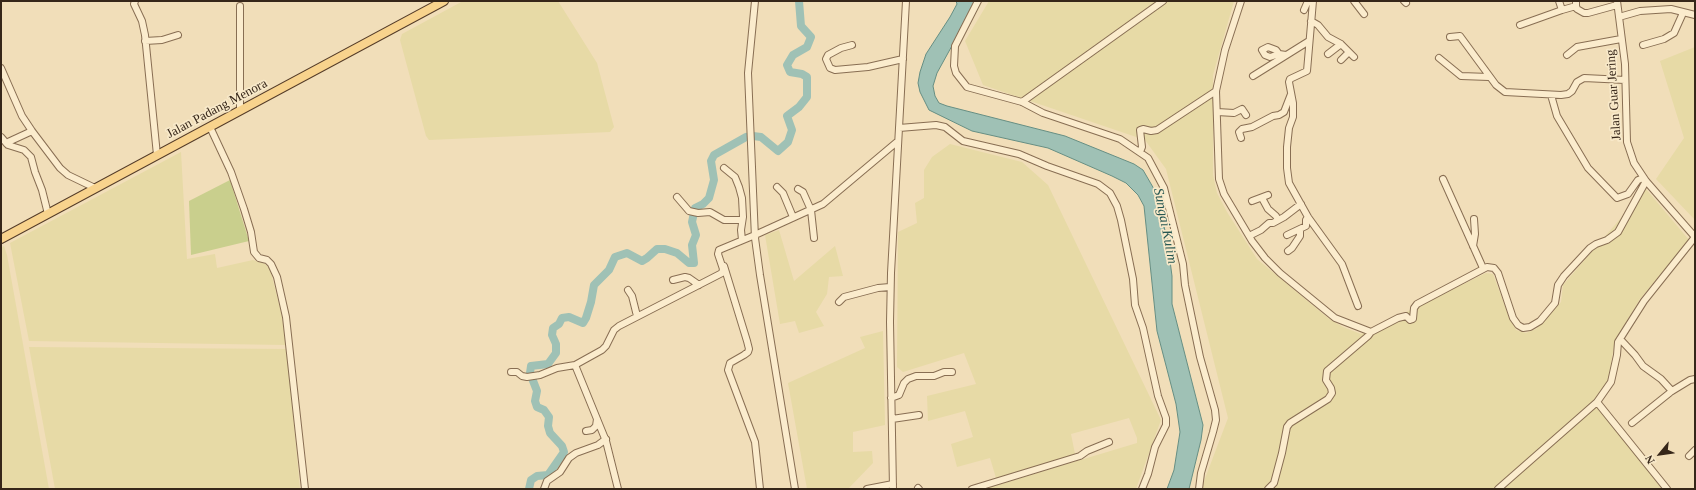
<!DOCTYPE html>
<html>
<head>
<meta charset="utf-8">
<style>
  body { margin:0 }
  #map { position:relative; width:1696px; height:490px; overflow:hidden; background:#f1deb9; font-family:Georgia,serif }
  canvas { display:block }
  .frame { position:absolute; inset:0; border:2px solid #362619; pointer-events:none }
  .north { position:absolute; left:1640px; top:434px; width:40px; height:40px; -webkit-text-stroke:3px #f8e9c9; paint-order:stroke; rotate:241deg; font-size:11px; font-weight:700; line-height:16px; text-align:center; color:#362619 }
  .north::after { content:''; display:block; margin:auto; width:14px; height:18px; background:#362619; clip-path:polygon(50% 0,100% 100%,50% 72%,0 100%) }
</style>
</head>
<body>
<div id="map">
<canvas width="1696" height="490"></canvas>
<div class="frame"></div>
<div class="north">N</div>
</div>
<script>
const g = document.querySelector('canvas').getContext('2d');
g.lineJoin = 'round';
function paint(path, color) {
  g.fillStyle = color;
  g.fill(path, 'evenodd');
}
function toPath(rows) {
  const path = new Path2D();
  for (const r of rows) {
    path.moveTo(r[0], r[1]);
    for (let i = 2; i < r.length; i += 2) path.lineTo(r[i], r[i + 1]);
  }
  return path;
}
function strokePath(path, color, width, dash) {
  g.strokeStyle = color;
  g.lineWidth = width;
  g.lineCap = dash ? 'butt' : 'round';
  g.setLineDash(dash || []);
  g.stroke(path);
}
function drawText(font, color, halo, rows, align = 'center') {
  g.font = font + ' Georgia,serif';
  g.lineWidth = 3.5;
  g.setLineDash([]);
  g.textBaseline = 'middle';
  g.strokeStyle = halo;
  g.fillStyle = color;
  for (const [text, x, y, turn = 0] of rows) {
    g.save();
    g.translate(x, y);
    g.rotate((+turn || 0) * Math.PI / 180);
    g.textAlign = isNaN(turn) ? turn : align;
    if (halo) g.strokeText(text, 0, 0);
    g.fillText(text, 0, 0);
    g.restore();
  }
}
const farmland = toPath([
  [463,1,558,1,597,63,614,127,610,132,429,140,426,136,400,40,402,34],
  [989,1,1234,1,1213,75,1213,175,1217,193,1227,212,1257,259,1328,318,1343,327,1361,334,1486,273,1493,274,1509,317,1516,330,1526,333,1536,329,1561,302,1563,285,1646,189,1689,240,1640,299,1615,340,1608,381,1596,397,1664,489,1201,489,1228,418,1166,169,1145,140,983,85,965,41],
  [1695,47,1695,220,1656,179,1684,138,1660,61],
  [950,144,1022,162,1048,185,1161,420,1136,489,984,489,1137,443,1137,438,1129,418,1071,434,1075,454,996,478,990,458,957,467,951,444,973,437,965,411,928,421,927,396,976,384,964,353,903,372,897,367,898,232,917,223,915,203,924,198,924,170,932,157],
  [181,152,187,259,215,254,217,268,253,260,265,264,270,269,282,316,286,345,29,341,10,243],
  [779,230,794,281,835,246,843,276,829,277,827,294,816,312,824,326,799,333,795,321,780,324,765,235],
  [4,246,7,255,49,489,1,489,1,248],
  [883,331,885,425,853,432,853,452,872,451,873,463,848,489,807,489,788,383,865,348,860,337],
  [29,347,287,349,300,489,55,489]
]);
const green = toPath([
  [230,180,249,241,191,255,189,201]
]);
const water = toPath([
  [956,1,975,1,975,4,937,73,933,86,935,96,939,103,947,106,1065,136,1134,164,1143,170,1154,189,1167,238,1172,276,1172,304,1203,425,1201,440,1189,489,1167,489,1174,470,1180,432,1176,404,1157,331,1144,206,1138,195,1126,183,1112,176,1048,148,972,131,929,110,920,92,918,83,920,72,926,54,950,17,957,4,956,1]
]);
const river = toPath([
  [753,136,761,137,778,151,788,142,792,130,787,116,799,107,807,97,807,77,802,74,790,72,787,65,793,55,807,47,811,37,801,26,799,1],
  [529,489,531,480,537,476,548,475,564,452,562,446,550,433,548,426,549,417,544,410,537,407,535,401,537,391,530,373,531,366,548,364,556,353,556,344,552,335,553,328,559,324,562,318,569,317,583,323,586,318,591,302,594,285,609,270,615,257,627,253,642,261,647,258,657,249,665,249,677,253,689,263,694,263,692,245,696,235,692,222,695,208,703,204,709,198,714,180,711,161,714,155,746,137]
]);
const minor = toPath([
  [135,1,134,4,142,21,145,35,157,155],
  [755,1,748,73,755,238,760,275,795,489],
  [978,1,955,46,954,66,956,73,967,87,1022,102,1043,113,1120,139,1148,158,1164,188,1183,264,1185,285,1200,357,1215,410,1216,420,1213,432,1201,473,1199,489],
  [1241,1,1225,50,1216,91,1219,179,1224,194,1252,241,1265,258,1280,273,1335,318,1371,332],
  [1313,1,1307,71,1290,79,1289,82,1293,103,1293,117,1289,128,1287,147,1287,168,1289,183,1308,217,1342,264,1358,306],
  [1354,1,1364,14],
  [1404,1,1406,3],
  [1559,1,1562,10,1576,6],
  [1576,1,1576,6,1577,9,1584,13,1588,13,1617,5],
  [1617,1,1625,64,1627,142,1634,163,1646,181,1695,237],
  [240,6,240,110],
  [1304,10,1308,1],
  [1619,17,1640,11,1671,9,1695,15],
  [1311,21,1318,25,1328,37,1341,44,1354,57],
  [1520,25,1562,10],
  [1450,37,1460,36,1496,85,1505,92,1561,95,1568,94,1572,91,1577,82,1584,78,1625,80],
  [145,41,162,40,178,35],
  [852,45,841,48,828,55,826,59,830,68,835,70,868,67,903,59],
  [1643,45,1664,39,1674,33,1683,13],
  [1279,54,1270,57,1265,55,1262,50,1268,47,1276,50,1279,54,1286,55],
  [1328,54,1341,44],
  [1567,55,1577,47,1621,39],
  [1439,58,1461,76,1489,77],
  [1341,60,1349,52],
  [1,68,22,116,32,131,60,168,68,175,95,188],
  [1253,76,1309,41],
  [1551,95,1557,116,1588,168,1617,198,1628,194,1638,180,1644,178],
  [1022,102,1163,1],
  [1217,112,1234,113,1242,109,1246,115],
  [210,127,231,172,244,209,251,232,254,252,259,258,267,260,271,264,277,277,286,317,305,489],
  [899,128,936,125,945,127,963,141,1019,154,1047,166,1098,184,1110,193,1117,206,1121,220,1133,279,1135,305,1143,328,1158,396,1166,418,1166,425,1155,447,1148,474,1142,489],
  [1,137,8,145,24,150,31,157,35,172,42,190,48,214],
  [1241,138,1239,132,1242,129,1252,127,1273,116,1279,115,1284,112,1291,94],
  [6,143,32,131],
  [1140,152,1142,147,1140,130,1143,129,1151,131,1157,130,1216,91],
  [724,168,735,177,739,187,742,198,743,217,741,230,742,240],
  [1443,179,1483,268],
  [777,187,783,193,793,217],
  [798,189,803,192,811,210,814,238],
  [677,197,689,211,698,213,710,212,724,220,742,220],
  [1262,198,1268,209,1276,216,1278,220],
  [1252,201,1268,195],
  [1287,235,1306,226,1306,220,1308,217],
  [1249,236,1261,230,1269,223,1273,223,1284,217,1301,204],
  [1473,246,1475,234,1474,219],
  [1288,251,1292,248,1300,236,1300,229],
  [724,266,747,341,749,349,748,352,744,355,730,363,728,370,755,442,760,489],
  [673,280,685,277,689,278,699,285],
  [628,290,632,296,637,316],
  [839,302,844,297,878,288,890,287],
  [1620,339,1635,355,1643,366,1661,379,1672,391],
  [575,365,606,441,618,489],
  [511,372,517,372,522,376,527,377,540,375,557,368,575,365,602,350,606,346,614,330,619,326,722,273,723,269,718,254,719,250,755,235,823,204,898,141],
  [891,398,899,395,904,383,908,379,916,376,934,376,944,372,952,372],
  [1597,402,1667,489],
  [892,419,919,415],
  [1632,423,1672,391,1690,380,1695,379],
  [586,431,592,430,596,426,597,419],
  [1689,456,1695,450],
  [918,488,919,489],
  [544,489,547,481,560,472,569,458,576,453,598,445,606,439],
  [867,489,893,484],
  [893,489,890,322,891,273,906,1],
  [972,489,1080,456,1087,451,1109,442],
  [1268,489,1274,483,1282,453,1287,427,1290,423,1328,399,1332,393,1331,388,1326,380,1327,371,1368,336,1371,332,1398,318,1406,316,1410,320,1413,319,1414,308,1417,304,1487,267,1494,268,1498,273,1513,318,1518,325,1523,328,1530,327,1540,321,1555,303,1558,285,1564,276,1590,248,1596,244,1607,240,1618,232,1646,181],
  [1498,489,1597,402,1611,382,1617,355,1618,342,1644,301,1695,237]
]);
const major = toPath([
  [1,239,444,1]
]);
const streetNames = [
  ["Jalan Guar Jering",1614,95,-94],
  ["Jalan Padang Menora",217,109,-28]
];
const waterNames = [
  ["Sungai Kulim",1165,226,79]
];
paint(farmland, '#e7daa6');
paint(green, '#c9cf8d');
paint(water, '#9fc1b5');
strokePath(water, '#668e83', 1);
strokePath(river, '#9fc1b5', 8);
strokePath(minor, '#886e53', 8);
strokePath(major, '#553c28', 10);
strokePath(minor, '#fbeccd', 6);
strokePath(major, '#f8d38d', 8);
drawText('13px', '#362619', '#f8e9c9', streetNames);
drawText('italic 14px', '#275752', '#f8e9c9', waterNames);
</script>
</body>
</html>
